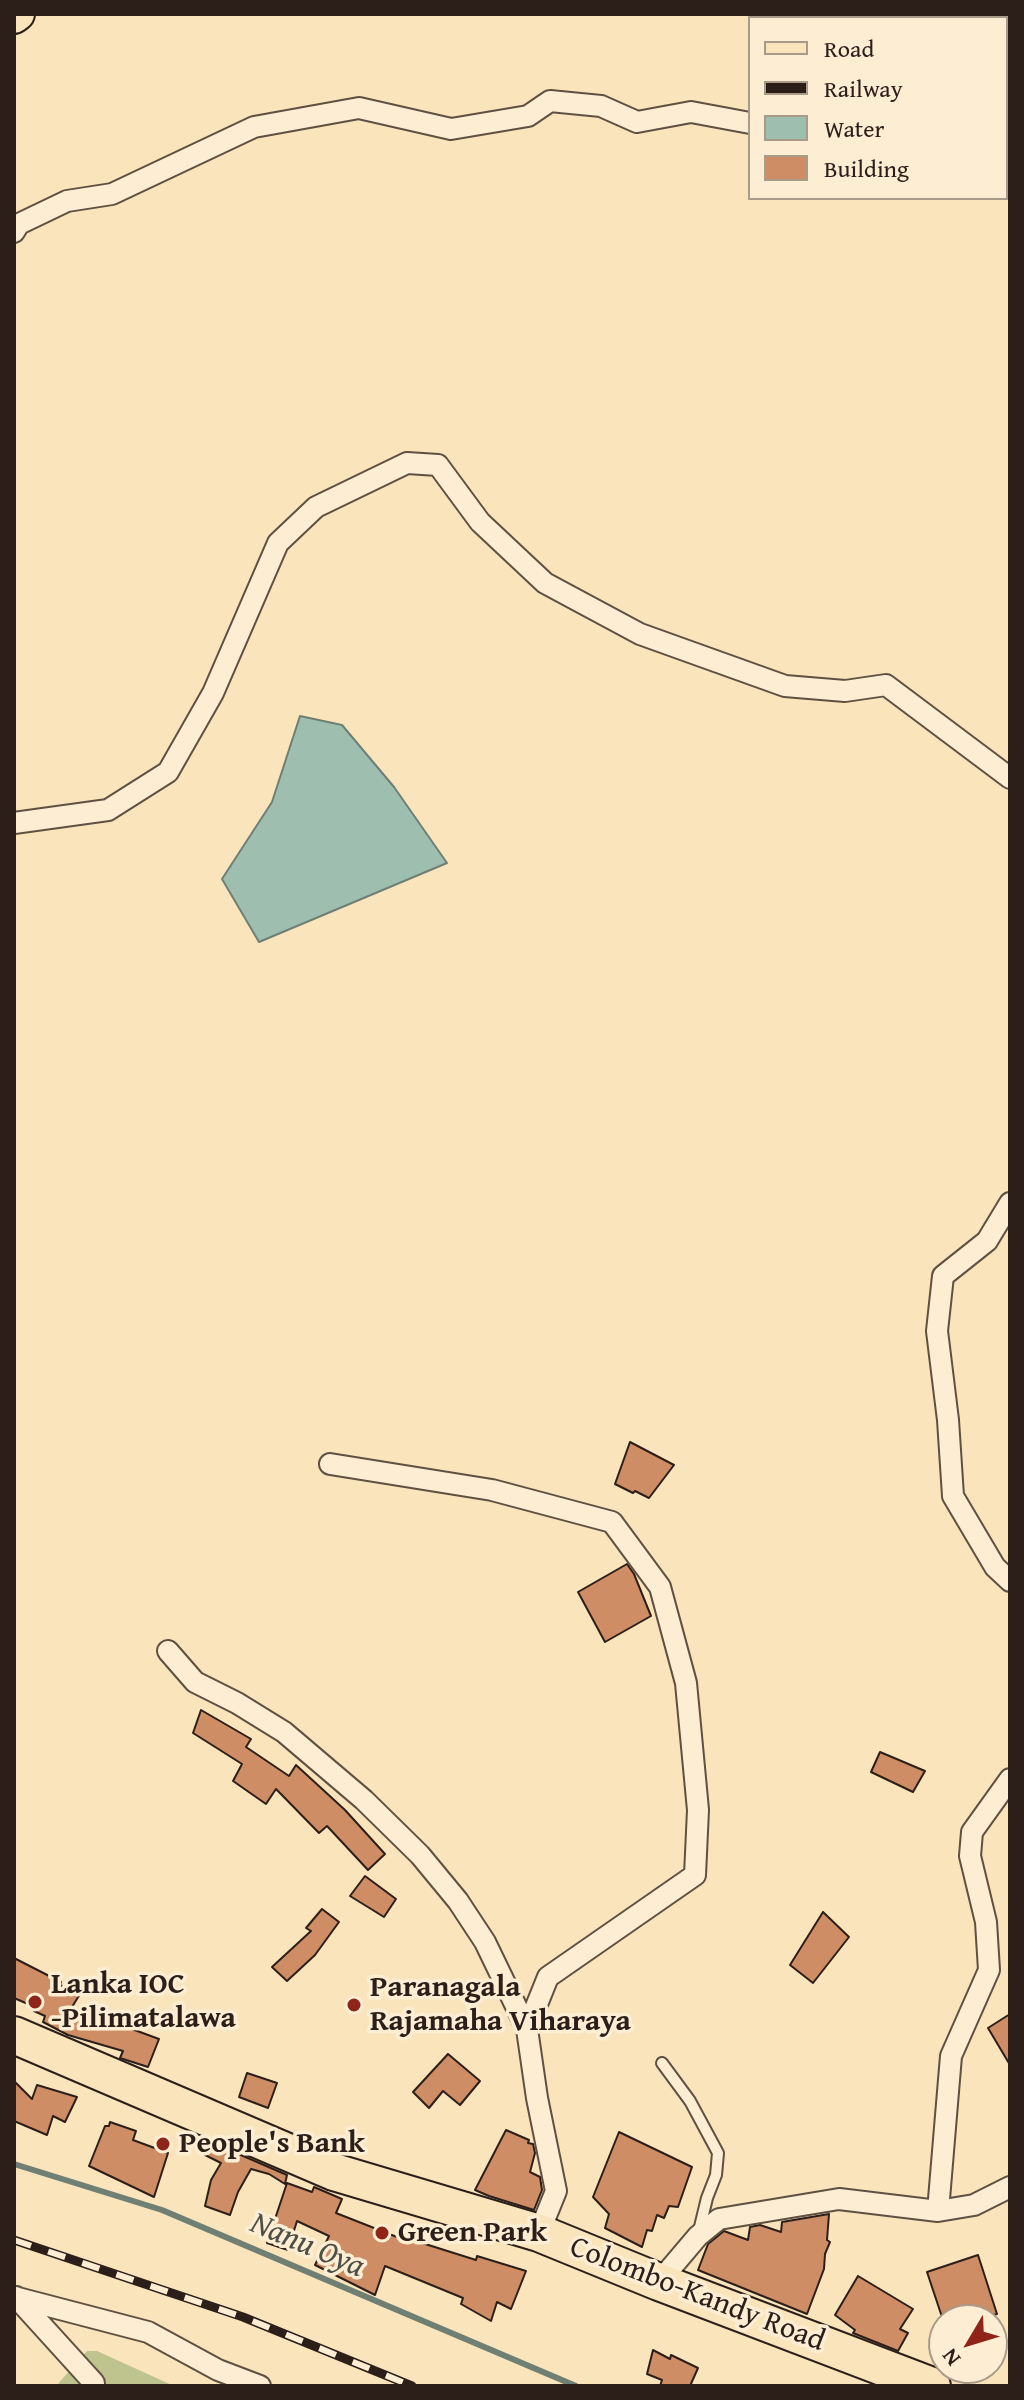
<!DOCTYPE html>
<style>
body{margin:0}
#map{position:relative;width:1024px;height:2400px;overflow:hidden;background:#fae4bc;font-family:"Gentium Book Plus",serif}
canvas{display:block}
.frame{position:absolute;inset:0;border:16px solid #2c1f1a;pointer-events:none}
.legend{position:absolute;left:748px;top:16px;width:260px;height:184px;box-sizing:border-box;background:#fcedd3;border:2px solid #a99b89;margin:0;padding:10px 14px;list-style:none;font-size:24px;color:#2c1f1a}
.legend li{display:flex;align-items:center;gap:16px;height:40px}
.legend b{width:40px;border:2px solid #a99b89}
.north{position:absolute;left:928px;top:2304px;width:80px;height:80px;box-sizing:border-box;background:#fcedd3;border:2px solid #a99b89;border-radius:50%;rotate:232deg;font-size:22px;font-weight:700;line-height:32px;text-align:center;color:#2c1f1a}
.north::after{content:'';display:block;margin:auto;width:28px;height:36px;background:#8f2418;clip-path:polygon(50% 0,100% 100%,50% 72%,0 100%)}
</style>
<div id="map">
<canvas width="1024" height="2400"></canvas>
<div class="frame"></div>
<ul class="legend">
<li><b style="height:10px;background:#fae4bc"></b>Road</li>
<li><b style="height:10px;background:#2c1f1a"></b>Railway</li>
<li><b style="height:22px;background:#9ebfb0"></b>Water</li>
<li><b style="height:22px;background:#ce8d64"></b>Building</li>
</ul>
<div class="north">N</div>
</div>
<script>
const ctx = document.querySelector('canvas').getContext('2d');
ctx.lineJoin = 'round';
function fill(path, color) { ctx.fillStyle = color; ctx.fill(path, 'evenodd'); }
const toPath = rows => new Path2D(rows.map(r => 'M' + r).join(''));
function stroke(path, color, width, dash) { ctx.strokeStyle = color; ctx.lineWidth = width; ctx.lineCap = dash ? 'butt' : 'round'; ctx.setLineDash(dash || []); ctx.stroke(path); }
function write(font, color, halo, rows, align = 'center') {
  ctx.font = font + ' "Gentium Book Plus",serif'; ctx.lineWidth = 7; ctx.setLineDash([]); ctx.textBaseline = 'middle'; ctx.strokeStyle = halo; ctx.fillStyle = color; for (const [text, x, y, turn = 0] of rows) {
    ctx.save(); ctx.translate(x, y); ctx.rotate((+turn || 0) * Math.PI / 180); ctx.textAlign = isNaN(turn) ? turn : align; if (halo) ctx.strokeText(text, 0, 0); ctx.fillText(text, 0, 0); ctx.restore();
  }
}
fill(toPath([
 [87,2351,97,2351,174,2386,56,2386]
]), '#bfc48f');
const water = toPath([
 [300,716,342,725,394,787,447,863,259,942,222,879,272,802,300,716]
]);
fill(water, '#9ebfb0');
stroke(water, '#707f74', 2);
stroke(toPath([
 [14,2164,162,2210,576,2386]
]), '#707f74', 6);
const building = toPath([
 [630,1442,674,1465,649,1498,635,1491,633,1493,615,1484,630,1442],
 [627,1564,634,1574,651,1616,605,1642,578,1592,627,1564],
 [201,1710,251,1739,246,1747,289,1776,296,1765,345,1810,385,1854,368,1870,327,1826,319,1833,276,1789,266,1804,233,1781,242,1764,193,1733,201,1710],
 [880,1752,925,1771,913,1792,871,1772,880,1752],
 [365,1876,396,1899,384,1917,350,1896,365,1876],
 [322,1909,339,1922,315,1955,287,1981,272,1967,311,1931,306,1928,322,1909],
 [823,1912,849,1937,813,1983,790,1965,823,1912],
 [14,1958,61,1982,60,1985,80,1994,72,2007,159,2039,148,2067,120,2058,123,2051,68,2035,43,2022,45,2016,34,2011,35,2007,14,1998,14,1958],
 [1010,2014,1010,2065,988,2028,1010,2014],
 [448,2054,480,2081,460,2105,443,2091,429,2108,413,2092,448,2054],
 [247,2073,277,2083,268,2108,239,2097,247,2073],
 [14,2081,32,2099,37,2085,77,2097,65,2122,53,2116,47,2135,14,2121,14,2081],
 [110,2122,136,2131,133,2140,168,2153,154,2197,89,2166,105,2126,109,2126,110,2122],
 [506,2130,529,2140,528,2143,533,2144,535,2153,530,2172,540,2177,542,2190,534,2210,489,2196,475,2190,506,2130],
 [619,2132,692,2167,678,2207,669,2206,664,2218,657,2215,652,2231,647,2230,642,2247,605,2228,609,2214,593,2197,619,2132],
 [211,2142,287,2175,285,2184,269,2174,251,2169,238,2192,230,2215,205,2206,211,2180,221,2163,205,2155,211,2142],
 [287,2183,312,2192,314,2187,342,2199,336,2213,402,2239,403,2237,476,2260,477,2256,526,2271,511,2309,497,2302,491,2321,461,2304,463,2298,385,2266,375,2295,315,2265,329,2236,297,2221,288,2250,267,2243,287,2183],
 [829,2214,827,2240,830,2242,825,2254,824,2269,807,2314,698,2270,708,2244,724,2231,748,2240,750,2227,760,2225,781,2232,782,2222,829,2214],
 [978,2255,997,2314,976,2320,943,2320,927,2272,978,2255],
 [858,2276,913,2309,900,2329,908,2333,898,2351,853,2333,855,2330,835,2315,858,2276],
 [653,2350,670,2359,671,2355,698,2368,690,2386,660,2386,662,2380,647,2374,653,2350]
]);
fill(building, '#ce8d64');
stroke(building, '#2c1f1a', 2);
const lane = toPath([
 [662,2063,690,2101,718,2153,716,2175,707,2198,699,2231]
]);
const street = toPath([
 [1006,78,1010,79],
 [14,232,19,224,67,201,112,194,254,127,359,108,451,129,528,116,550,101,601,106,637,122,691,112,750,123],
 [14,823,108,810,168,772,213,693,278,543,316,507,407,463,438,465,480,522,545,583,640,634,785,686,845,691,886,685,1010,778],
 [1010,1203,987,1241,943,1276,937,1331,948,1420,953,1496,995,1567,1010,1581],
 [330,1464,492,1490,612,1522,660,1587,686,1683,698,1810,695,1875,548,1977,527,2029,537,2098,556,2191,539,2233],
 [168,1651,195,1682,237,1703,284,1732,364,1800,420,1855,458,1901,485,1942,527,2029],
 [938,2211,951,2056,989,1970,986,1922,970,1856,972,1832,1010,1779],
 [659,2282,698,2236,719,2219,839,2199,938,2211,974,2205,1010,2187],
 [14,2297,148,2332,218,2370,260,2386],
 [16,2297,94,2383]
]);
const primary = toPath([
 [14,17,18,14]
]);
const highway = toPath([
 [14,2035,334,2172,539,2233,659,2282,932,2386]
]);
stroke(lane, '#605042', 14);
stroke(street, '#605042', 24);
stroke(primary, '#2c1f1a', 36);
stroke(highway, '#2c1f1a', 40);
stroke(lane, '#fcedd3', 10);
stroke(street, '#fcedd3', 20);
stroke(primary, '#fae4bc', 32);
stroke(highway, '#fae4bc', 36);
const rail = toPath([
 [14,2240,243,2317,412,2386]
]);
stroke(rail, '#2c1f1a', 9);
stroke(rail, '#fcedd3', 6, [18]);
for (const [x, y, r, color] of [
 [35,2002,8,"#8f2418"],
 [354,2005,8,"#8f2418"],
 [163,2144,8,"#8f2418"],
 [382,2233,8,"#8f2418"]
]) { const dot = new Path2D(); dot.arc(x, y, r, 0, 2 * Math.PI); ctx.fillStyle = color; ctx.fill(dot); stroke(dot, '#fcedd3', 3); }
write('bold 30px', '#2c1f1a', '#fcedd3', [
 ["Lanka IOC",51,1985],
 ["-Pilimatalawa",51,2019],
 ["Paranagala",370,1988],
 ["Rajamaha Viharaya",370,2022],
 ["People's Bank",179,2144],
 ["Green Park",398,2233]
], 'left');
write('30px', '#2c1f1a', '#fcedd3', [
 ["Colombo-Kandy Road",697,2295,21]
]);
write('italic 32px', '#4e4f47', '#fcedd3', [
 ["Nanu Oya",307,2246,23]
]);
</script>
